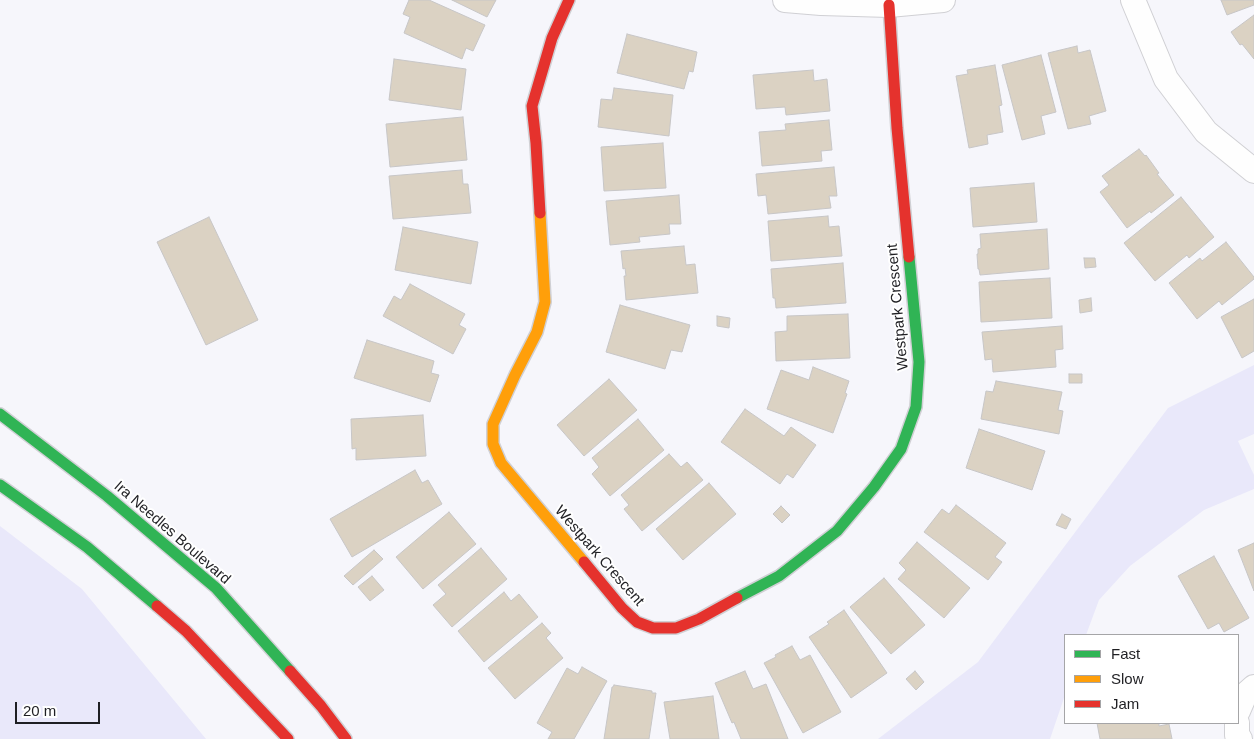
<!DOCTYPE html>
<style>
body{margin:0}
#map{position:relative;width:1254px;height:739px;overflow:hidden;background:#f6f6fb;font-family:Helvetica,sans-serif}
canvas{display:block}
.legend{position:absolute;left:1064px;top:634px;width:175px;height:90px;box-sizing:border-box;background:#fff;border:1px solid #a5a5a7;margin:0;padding:6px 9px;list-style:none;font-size:15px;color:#1f1f23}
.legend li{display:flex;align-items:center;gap:10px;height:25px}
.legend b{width:25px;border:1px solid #a5a5a7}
.scale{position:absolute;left:15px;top:702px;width:85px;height:22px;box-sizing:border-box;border:2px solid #1f1f23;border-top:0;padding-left:6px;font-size:15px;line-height:18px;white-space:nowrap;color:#1f1f23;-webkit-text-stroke:4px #fff;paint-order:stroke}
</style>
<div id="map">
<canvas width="1254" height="739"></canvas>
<ul class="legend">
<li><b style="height:6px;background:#30b455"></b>Fast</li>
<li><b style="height:6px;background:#ff9f0a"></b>Slow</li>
<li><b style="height:6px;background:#e5322d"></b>Jam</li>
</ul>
<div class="scale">20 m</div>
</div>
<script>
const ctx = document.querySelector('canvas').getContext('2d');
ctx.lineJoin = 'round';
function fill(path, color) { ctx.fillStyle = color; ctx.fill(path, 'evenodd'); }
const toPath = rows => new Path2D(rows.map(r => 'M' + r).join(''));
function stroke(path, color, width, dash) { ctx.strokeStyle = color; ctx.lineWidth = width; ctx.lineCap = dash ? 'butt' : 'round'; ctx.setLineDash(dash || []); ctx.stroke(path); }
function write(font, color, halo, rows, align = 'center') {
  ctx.font = font + ' Helvetica,sans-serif'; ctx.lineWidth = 4; ctx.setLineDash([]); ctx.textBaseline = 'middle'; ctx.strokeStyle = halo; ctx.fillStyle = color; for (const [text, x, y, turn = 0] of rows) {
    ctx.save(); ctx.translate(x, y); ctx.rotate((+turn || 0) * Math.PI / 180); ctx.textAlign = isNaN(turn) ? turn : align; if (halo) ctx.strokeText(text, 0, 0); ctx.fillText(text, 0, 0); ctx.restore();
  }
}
fill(toPath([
 [1254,365,1254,434,1238,441,1254,475,1254,489,1204,510,1130,566,1099,600,1086,635,1065,635,1065,695,1050,739,878,739,978,662,1168,408],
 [0,526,82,589,206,739,0,739]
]), '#e9e8fa');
const building = toPath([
 [409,0,429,0,485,25,473,51,466,48,462,59,404,33,410,17,403,14,409,0],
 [452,0,496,0,487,17,452,0],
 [1221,0,1254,0,1254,5,1227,15,1221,0],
 [1254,15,1254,59,1242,44,1240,45,1231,32,1254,15],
 [627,34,697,52,693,72,689,71,684,89,617,73,627,34],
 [1077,46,1078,53,1090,50,1106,111,1089,116,1091,124,1068,129,1048,53,1077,46],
 [1041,55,1056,112,1041,116,1045,134,1022,140,1002,65,1041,55],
 [394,59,466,69,461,110,389,100,394,59],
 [995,65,1002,105,999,106,1003,132,987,135,988,144,969,148,956,76,968,74,967,70,995,65],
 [813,70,814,81,827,79,830,111,786,115,785,107,756,109,753,75,813,70],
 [614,88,673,95,669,136,598,127,601,99,612,100,614,88],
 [463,117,467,160,390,167,386,124,463,117],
 [829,120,832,150,821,151,822,161,762,166,759,132,786,130,785,124,829,120],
 [663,143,666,188,604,191,601,147,663,143],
 [1139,149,1145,156,1146,155,1159,173,1157,174,1174,195,1151,213,1150,211,1127,228,1100,192,1109,185,1102,176,1139,149],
 [834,167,837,196,829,196,831,208,768,214,766,195,758,196,756,174,834,167],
 [462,170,463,184,468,184,471,213,393,219,389,176,462,170],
 [1034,183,1037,222,973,227,970,188,1034,183],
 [679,195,681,224,669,224,670,234,639,237,640,242,610,245,606,201,679,195],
 [1181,197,1214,237,1189,258,1187,255,1155,281,1124,243,1181,197],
 [828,216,829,227,839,226,842,256,771,261,768,221,828,216],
 [209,217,258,320,206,345,157,242,209,217],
 [403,227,478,242,471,284,395,270,403,227],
 [1047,229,1049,269,980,275,979,269,978,269,977,254,978,254,978,249,981,248,980,234,1047,229],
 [1226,242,1254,277,1254,279,1222,305,1219,301,1197,319,1169,283,1200,258,1202,261,1226,242],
 [684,246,686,265,695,264,698,293,626,300,624,276,626,276,625,268,623,269,621,251,684,246],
 [1084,258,1095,258,1096,267,1085,268,1084,258],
 [843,263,846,303,776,308,775,298,773,298,771,269,843,263],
 [1050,278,1052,318,981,322,979,282,1050,278],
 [410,284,465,314,459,325,466,329,453,354,383,316,394,296,401,300,410,284],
 [1091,298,1092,311,1080,313,1079,300,1091,298],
 [1254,299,1254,351,1242,358,1221,317,1254,299],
 [620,305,690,325,682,352,671,350,665,369,606,352,620,305],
 [848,314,850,358,776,361,775,332,787,331,787,316,848,314],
 [717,316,730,318,729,328,717,326,717,316],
 [1062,326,1063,349,1055,350,1056,367,993,372,992,359,985,360,982,332,1062,326],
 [367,340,434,361,431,373,439,375,430,402,354,378,367,340],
 [813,367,849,381,845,393,847,394,833,433,767,409,781,370,809,380,813,367],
 [1069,374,1082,374,1082,383,1069,383,1069,374],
 [609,379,637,410,584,456,557,425,609,379],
 [996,381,1062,392,1058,410,1063,411,1059,434,981,419,986,391,993,392,996,381],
 [745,409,784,436,791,427,816,445,793,478,787,474,780,484,721,442,745,409],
 [423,415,426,456,356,460,356,448,352,449,351,419,423,415],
 [638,419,664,450,610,496,592,474,599,467,592,458,638,419],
 [979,429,1045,451,1032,490,966,468,979,429],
 [669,454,681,467,687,462,703,480,642,531,624,509,629,505,621,495,669,454],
 [415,470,422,483,428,480,442,504,352,557,330,519,415,470],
 [709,483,736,514,683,560,656,529,709,483],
 [956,505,1006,543,995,557,1002,562,988,580,924,532,942,509,949,514,956,505],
 [781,506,790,515,782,523,773,514,781,506],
 [449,512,476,544,423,589,396,557,449,512],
 [1062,514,1071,519,1066,529,1056,525,1062,514],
 [917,542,970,588,944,618,898,579,906,570,899,563,917,542],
 [1254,543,1254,591,1238,550,1254,543],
 [481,548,507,579,452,627,433,605,446,594,438,585,481,548],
 [374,550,383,559,353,585,344,576,374,550],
 [1214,556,1249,618,1224,632,1219,623,1208,629,1178,576,1214,556],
 [372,576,384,590,370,601,358,587,372,576],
 [884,578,925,625,891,654,850,607,884,578],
 [504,592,511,601,519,594,538,617,484,662,458,631,504,592],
 [844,610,887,673,851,698,809,637,829,624,827,622,844,610],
 [542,623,551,633,546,638,563,658,515,699,488,668,542,623],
 [792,646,800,660,810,655,841,712,803,733,764,663,776,657,775,655,792,646],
 [582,667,607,681,574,739,548,739,552,732,537,723,567,668,578,674,582,667],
 [745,671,753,689,766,684,788,739,741,739,734,722,732,723,715,683,745,671],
 [915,671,924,682,916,690,906,679,915,671],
 [614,685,652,691,652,693,656,693,649,739,604,739,612,687,613,687,614,685],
 [713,696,719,739,670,739,664,702,713,696],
 [1097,723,1159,723,1159,726,1169,724,1172,739,1100,739,1097,723]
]);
fill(building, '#dbd2c3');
stroke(building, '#c7c6c7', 1);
const street = toPath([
 [785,0,821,3,889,5,943,0],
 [1133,0,1166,79,1206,132,1254,171],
 [1238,711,1245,695,1254,687],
 [1237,723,1237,735,1240,739]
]);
const fast = toPath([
 [0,414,107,496,216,588,290,671],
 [0,485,87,547,157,606],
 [737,598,779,576,837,531,874,487,901,449,916,407,919,362,909,257]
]);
const slow = toPath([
 [540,213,545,302,537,332,515,375,493,424,493,444,501,463,584,562]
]);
const jam = toPath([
 [889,5,897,128,909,257],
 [540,213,536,143,532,106,552,38,569,0],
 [584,562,622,608,637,622,653,628,676,628,699,619,737,598],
 [157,606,186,631,288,739],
 [290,671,321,706,346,739]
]);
stroke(street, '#d0d0d4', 26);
stroke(fast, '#d0d0d4', 14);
stroke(slow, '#d0d0d4', 14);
stroke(jam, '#d0d0d4', 14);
stroke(street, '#fefefe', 24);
stroke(fast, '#30b455', 11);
stroke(slow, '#ff9f0a', 11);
stroke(jam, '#e5322d', 11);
write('15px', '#1f1f23', '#fff', [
 ["Westpark Crescent",898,307,-95],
 ["Ira Needles Boulevard",172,533,41],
 ["Westpark Crescent",599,556,49]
]);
</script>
